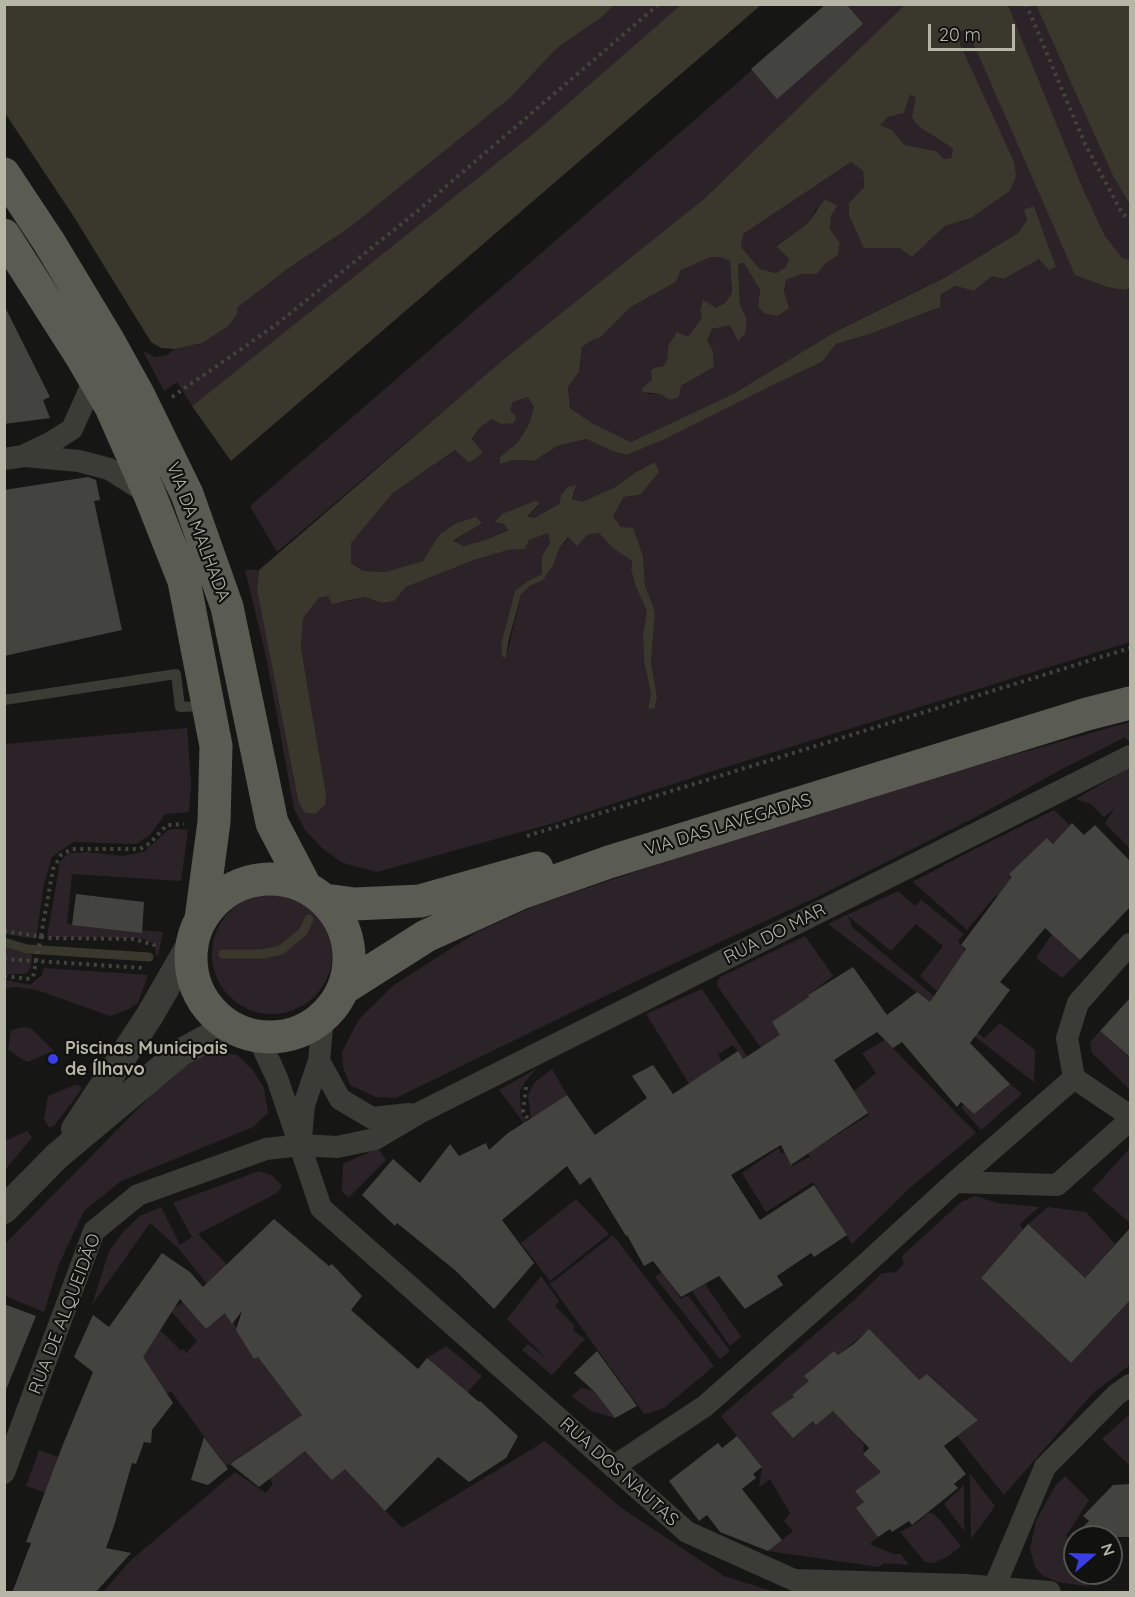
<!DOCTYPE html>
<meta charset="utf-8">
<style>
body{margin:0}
#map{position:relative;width:1135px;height:1597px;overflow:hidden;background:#161715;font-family:Quicksand,sans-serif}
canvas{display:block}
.frame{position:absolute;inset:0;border:6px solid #b6b6a7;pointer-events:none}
.north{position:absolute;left:1063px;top:1525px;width:60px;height:60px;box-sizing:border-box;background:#111210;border:2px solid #53544c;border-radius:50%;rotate:70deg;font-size:16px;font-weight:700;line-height:24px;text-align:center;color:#b6b6a7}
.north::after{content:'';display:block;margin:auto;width:21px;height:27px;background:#3a3dea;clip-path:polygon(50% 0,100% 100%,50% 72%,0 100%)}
.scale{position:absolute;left:928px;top:24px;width:87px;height:27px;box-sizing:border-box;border:3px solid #b6b6a7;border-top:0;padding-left:8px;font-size:18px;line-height:21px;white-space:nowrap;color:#b6b6a7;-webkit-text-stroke:4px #111210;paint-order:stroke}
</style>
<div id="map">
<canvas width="1135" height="1597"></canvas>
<div class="frame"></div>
<div class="north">N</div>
<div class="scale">20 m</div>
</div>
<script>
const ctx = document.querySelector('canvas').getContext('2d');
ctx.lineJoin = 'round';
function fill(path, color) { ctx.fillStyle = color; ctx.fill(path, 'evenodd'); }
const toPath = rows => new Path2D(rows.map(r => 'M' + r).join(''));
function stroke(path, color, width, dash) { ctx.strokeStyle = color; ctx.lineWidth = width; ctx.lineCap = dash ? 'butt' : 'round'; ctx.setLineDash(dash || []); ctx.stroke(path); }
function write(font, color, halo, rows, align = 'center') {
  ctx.font = font + ' Quicksand,sans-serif'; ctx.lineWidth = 4.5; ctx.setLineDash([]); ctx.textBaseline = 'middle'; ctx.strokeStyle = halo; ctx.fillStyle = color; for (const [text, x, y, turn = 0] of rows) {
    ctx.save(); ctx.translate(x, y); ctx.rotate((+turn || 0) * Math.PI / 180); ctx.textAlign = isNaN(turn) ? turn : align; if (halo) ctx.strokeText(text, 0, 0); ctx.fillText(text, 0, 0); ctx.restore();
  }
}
fill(toPath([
 [614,5,682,5,534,133,192,406,177,382,164,391,143,351,155,357,167,355,175,349,202,343,237,314,238,307,511,97,557,48,602,17],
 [827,5,906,5,705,198,504,360,277,552,250,506],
 [1008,5,1036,5,1113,176,1130,205,1130,260,1122,259,1105,236,1083,189],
 [961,31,968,31,1124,290,1130,288,1130,642,716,770,557,822,377,872,343,863,322,848,305,830,294,809,266,656,245,570,259,570,257,590,298,800,326,794,301,648,303,618,319,598,328,596,343,602,364,597,382,603,393,601,406,587,474,560,508,550,525,549,529,540,548,533,550,543,542,556,542,574,528,581,515,591,501,644,506,658,521,594,530,586,543,580,553,566,559,549,569,537,600,533,614,549,632,561,631,570,636,587,648,611,643,635,644,661,651,694,648,708,657,697,651,663,655,611,645,585,643,556,613,516,624,497,640,495,658,472,655,462,636,472,615,487,582,502,572,499,575,491,561,495,559,504,534,518,527,518,540,504,504,524,508,529,488,539,464,546,453,542,481,523,432,549,423,561,385,572,363,571,351,563,350,543,393,493,455,450,469,463,483,453,472,440,479,428,492,418,510,410,513,402,528,397,534,407,529,424,518,442,500,457,500,464,514,460,534,461,557,446,588,439,612,451,627,455,663,440,775,384,822,362,836,344,870,334,940,307,941,294,957,286,974,291,992,276,1004,279,1039,259,1056,267,1034,206,1027,220,1018,233,946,277,833,333,735,393,631,442,592,423,570,408,568,387,579,372,582,347,594,339,600,338,631,307,676,282,681,270,711,257,720,257,730,261,732,293,725,303,716,309,703,301,700,311,702,318,694,330,688,337,668,346,667,360,663,368,652,380,643,387,649,394,660,394,670,400,681,386,714,367,713,351,706,340,712,329,747,319,740,305,738,264,744,263,760,290,758,305,784,292,786,280,801,274,817,274,826,263,838,255,840,243,830,229,831,215,816,209,808,223,791,236,776,245,789,259,786,267,775,273,760,269,741,247,742,234,851,162,863,171,864,187,849,203,899,248,912,257,945,226,971,218,1010,191,960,44],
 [910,95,916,96,918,126,951,146,953,150,951,158,944,159,936,151,905,145,892,130,879,125,888,117,904,113],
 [1130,722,1130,743,1125,737,1062,769,972,819,817,897,632,983,396,1098,376,1097,350,1085,343,1067,342,1052,359,1019,394,985,477,932,537,905,733,839,942,775],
 [187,728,191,784,189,812,165,814,150,835,136,844,73,842,52,857,44,884,36,939,5,934,5,744],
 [1130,763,1130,849,1105,823,1115,808,1104,817,1091,804,1076,799,1122,772],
 [1054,810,1070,825,1053,844,1047,838,1071,952,1080,960,1062,978,1036,958,1052,934,1010,896,1004,902,996,895,967,930,913,882,965,854],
 [177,829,188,830,181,881,72,874,67,924,163,932,158,956,156,956,155,944,141,938,47,937,60,862,65,856,71,853,87,852,122,856,144,852,168,830],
 [898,891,915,906,921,900,964,934,958,941,967,953,937,991,920,976,943,946,916,924,891,951,848,916,853,928,984,1038,1000,1023,1035,1050,1034,1082,828,924],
 '212 954a60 60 0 1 1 120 0a60 60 0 1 1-120 0Z',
 [805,936,833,976,808,995,811,1000,772,1022,785,1042,766,1055,716,984,720,977],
 [5,947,32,955,31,967,26,974,5,974],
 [44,968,148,975,138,1003,127,1010,110,1016,37,990,17,987,5,988,5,980,30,985,42,975],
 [702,989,747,1056,743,1059,733,1045,718,1054,722,1062,695,1093,646,1014],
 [26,1027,32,1029,54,1051,27,1062,8,1050,11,1030],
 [1100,1031,1130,1058,1130,1090,1092,1053,1090,1042],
 [885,1040,976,1133,912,1186,852,1244,813,1182,766,1212,742,1173,779,1148,781,1154,784,1152,792,1166,809,1157,812,1161,808,1153,869,1115,854,1091,876,1073,862,1053],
 [212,1050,237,1055,252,1069,264,1088,268,1113,253,1127,121,1181,84,1211,59,1264,44,1312,5,1296,4,1245,169,1077],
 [536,1069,525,1082,520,1091,521,1114,526,1121,524,1123,499,1090],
 [552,1069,567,1095,531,1118,528,1096,534,1083],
 [1010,1084,1022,1094,981,1130,961,1107,964,1105,974,1114],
 [75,1085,81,1086,81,1090,54,1126,49,1127,44,1120,48,1096],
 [27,1131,32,1137,30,1140,5,1170,5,1141],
 [378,1148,386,1160,349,1197,342,1192,343,1164],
 [1130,1148,1130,1223,1092,1190],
 [259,1171,272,1175,282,1186,277,1193,198,1234,228,1266,212,1290,177,1247,150,1223,92,1305,109,1251,124,1231,140,1216,161,1207,180,1245,192,1237,173,1203],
 [975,1196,998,1203,1039,1207,1020,1224,1023,1230,981,1278,1071,1363,1130,1288,1130,1365,1093,1393,1004,1495,957,1436,978,1420,928,1374,904,1392,869,1330,838,1355,834,1351,804,1376,809,1381,792,1395,794,1397,793,1438,813,1421,816,1424,837,1408,867,1431,858,1438,864,1444,863,1454,881,1472,856,1491,864,1502,857,1508,878,1537,870,1544,893,1554,901,1554,909,1565,884,1563,879,1567,768,1551,793,1531,784,1521,790,1513,770,1479,759,1487,762,1467,721,1416,852,1302,882,1273,896,1272,904,1264,902,1256,961,1202],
 [576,1199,609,1234,550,1281,521,1243],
 [1048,1207,1086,1212,1115,1244,1085,1278,1028,1224],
 [613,1235,714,1366,664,1408,650,1413,644,1414,550,1284],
 [662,1272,681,1299,686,1296,689,1297,730,1351,720,1359,655,1277],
 [541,1276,559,1301,555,1306,575,1326,573,1330,585,1339,552,1375,522,1350,528,1344,548,1360,507,1319],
 [705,1284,741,1337,730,1346,692,1291],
 [183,1302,206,1329,225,1313,246,1339,254,1359,258,1357,303,1414,226,1466,171,1391,167,1394,123,1337,160,1330,181,1351,184,1349,186,1353,197,1341,171,1311],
 [446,1346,482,1376,465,1395,427,1358],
 [581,1388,599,1392,615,1418,591,1411,572,1396],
 [1130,1414,1130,1466,1102,1439],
 [545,1441,620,1507,724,1576,775,1592,103,1592,130,1561,235,1472,266,1493,273,1484,265,1471,284,1457,290,1463,305,1451,367,1445,364,1488,402,1528],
 [39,1450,61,1458,46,1493,26,1486],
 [970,1474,995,1506,971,1539],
 [1065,1476,1089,1500,1066,1536,1075,1544,1075,1573,1106,1573,1113,1580,1086,1586,1057,1582,1042,1575,1035,1567,1030,1549,1036,1521,1055,1486],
 [964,1485,964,1531,944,1504],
 [928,1513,932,1513,940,1520,961,1546,949,1556,933,1563,925,1562,900,1532,917,1523]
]), '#2c2328');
fill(toPath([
 [682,4,761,5,231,461,192,406,534,133],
 [906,4,1008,5,1083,189,1105,236,1122,258,1130,260,1130,288,1124,290,1108,287,1075,275,968,31,961,31,960,44,1014,162,1016,176,1010,191,971,218,945,226,912,257,899,248,864,248,849,215,849,203,864,187,863,171,851,162,743,234,741,247,760,269,776,273,786,267,789,259,776,246,791,236,808,223,825,199,837,206,831,216,830,229,840,243,838,255,826,263,817,274,801,274,786,280,784,292,789,308,778,316,763,313,758,305,760,290,744,263,738,264,740,305,747,319,745,334,738,341,730,325,712,329,707,340,713,351,714,367,681,386,679,397,670,400,660,394,642,392,643,387,652,380,651,370,658,367,663,367,667,360,668,346,677,332,688,337,702,318,700,311,703,300,716,308,725,303,732,293,730,261,720,257,711,257,681,270,676,282,631,307,600,338,594,339,582,347,579,372,568,387,570,408,592,423,631,442,735,393,833,333,946,277,1018,233,1027,220,1024,210,1034,206,1056,267,1049,270,1039,259,1004,279,992,276,974,291,956,286,941,294,940,307,870,334,836,344,822,362,775,384,663,440,627,455,612,451,587,439,557,446,534,461,514,460,500,464,500,457,518,442,529,424,534,407,528,397,513,402,510,410,516,417,514,423,501,424,492,419,479,428,472,439,483,453,469,463,455,450,393,493,351,543,351,563,363,571,385,572,423,561,440,534,457,523,476,517,482,523,453,541,464,546,488,539,508,530,504,524,495,522,502,514,535,501,540,503,527,517,534,518,559,504,561,495,568,487,576,485,572,499,582,502,615,487,636,472,655,462,659,472,640,495,624,497,613,516,621,527,633,528,643,556,645,585,655,611,651,663,657,697,654,709,648,708,651,694,644,661,643,635,647,611,636,587,631,570,632,561,614,549,599,533,587,535,577,546,568,537,559,549,553,566,543,580,530,586,521,594,508,643,506,658,502,656,501,644,515,591,528,581,542,574,542,556,550,543,548,533,529,540,525,549,508,550,474,560,406,587,394,601,382,603,364,597,332,604,328,596,319,598,303,618,301,648,326,794,325,805,315,814,304,812,298,800,257,590,259,570,503,360,705,198],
 [910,95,916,97,912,117,918,126,951,147,953,150,951,158,944,159,936,151,905,145,892,130,880,125,888,117,904,113],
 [4,5,5,4,614,5,602,17,557,48,511,97,350,227,290,267,238,307,237,314,228,326,202,343,175,349,161,348,151,342,74,217,5,113],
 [1036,5,1130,5,1130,205,1113,176]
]), '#3a372c');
stroke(toPath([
 [4,942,27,949,149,957],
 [223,954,263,954,281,950,303,932,309,919]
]), '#3a372c', 9);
fill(toPath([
 [826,4,846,4,863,24,777,99,751,69],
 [4,305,50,397,43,400,50,418,4,424],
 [88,477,96,480,100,500,94,501,122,630,4,656,4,490],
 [1072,823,1084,835,1095,825,1131,862,1131,906,1080,960,1045,928,1000,982,1010,990,970,1043,1010,1084,974,1114,961,1102,957,1107,902,1042,893,1048,877,1032,834,1060,868,1113,791,1165,781,1145,731,1175,760,1220,814,1185,847,1235,814,1257,811,1253,777,1276,783,1285,745,1309,719,1276,681,1297,653,1261,644,1266,627,1235,626,1236,590,1177,580,1185,567,1166,502,1220,534,1263,494,1309,456,1271,397,1223,395,1226,362,1195,393,1159,420,1183,450,1144,459,1156,486,1143,489,1150,508,1133,567,1095,595,1135,647,1098,632,1076,653,1065,673,1094,738,1051,743,1059,780,1035,772,1022,809,997,808,995,853,967,887,1015,917,992,930,1002,966,949,961,945,1012,877,1009,874,1047,838,1053,844],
 [76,894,144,902,142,933,72,925],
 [1131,997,1131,1058,1100,1031],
 [274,1219,329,1266,332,1264,362,1296,351,1310,418,1369,427,1358,479,1402,480,1401,518,1436,506,1458,469,1482,438,1457,385,1511,345,1469,332,1480,305,1451,259,1487,230,1464,302,1415,258,1357,254,1359,236,1330,242,1311,232,1324,225,1313,206,1329,180,1299,143,1357,173,1403,152,1430,151,1443,144,1442,136,1464,132,1463,114,1526,106,1548,131,1553,95,1593,12,1593,31,1543,26,1542,64,1442,93,1372,74,1357,93,1315,109,1327,162,1253,190,1272,203,1287],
 [1028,1224,1085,1278,1131,1227,1131,1299,1071,1363,981,1278],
 [4,1304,36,1316,5,1392,4,1391],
 [869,1329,919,1380,927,1374,978,1420,944,1446,966,1474,954,1484,958,1488,912,1525,909,1521,892,1532,890,1529,878,1537,856,1508,864,1502,855,1491,881,1472,863,1454,869,1448,833,1411,816,1425,813,1421,793,1438,771,1413,794,1397,792,1395,809,1381,804,1376,834,1351,838,1355,855,1343],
 [597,1351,637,1406,615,1418,596,1393,574,1373],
 [737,1436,762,1467,753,1474,756,1478,742,1489,782,1540,768,1551,720,1532,707,1515,699,1521,669,1481,718,1443,722,1448],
 [204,1437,228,1469,208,1485,191,1480],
 [1131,1484,1131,1537,1073,1537,1089,1521,1083,1516,1113,1485]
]), '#43443f');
stroke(toPath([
 [1026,4,1085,144,1122,213,1130,220],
 [172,397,273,327,415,213,659,4],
 [527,836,1130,648],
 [4,931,50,938,134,939,154,945,154,950],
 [41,936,53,869,61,855,72,849,140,849,150,843,167,825,184,824],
 [4,959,144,968],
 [4,976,30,979,34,974,36,961],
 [526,1087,523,1112,529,1120]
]), '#42433c', 4, [3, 4.5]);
stroke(toPath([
 [4,700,176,674,180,707,205,706]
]), '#3b3c36', 10);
stroke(toPath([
 [25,455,50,443,72,429,95,378],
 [4,459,24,456,79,461,109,469,150,495],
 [258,1037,277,1078,321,1208,687,1532,794,1580,965,1585,1050,1592],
 [319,1061,340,1099,372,1118,409,1114],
 [1074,1078,1067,1038,1078,1003,1130,944],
 [1130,1116,1074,1078,955,1182,1057,1185,1130,1120],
 [301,1138,304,1105,319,1061,323,1017],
 [613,1467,705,1406,857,1272,955,1182],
 [4,1473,94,1231,138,1195,266,1149,301,1145,337,1147,375,1139,419,1113,1130,756],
 [994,1588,1045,1467,1116,1395,1130,1385]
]), '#3b3c36', 22);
stroke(toPath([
 [75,1129,150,1015,193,940],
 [4,1210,57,1156,180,1053,211,1036,233,1029]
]), '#3b3c36', 28);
stroke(toPath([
 [4,174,49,242,108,340,138,394,187,494,227,607,272,823,305,886],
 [4,235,81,356,111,407,150,495,184,581,216,746,214,822,201,919],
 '191 958a79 79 0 1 1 158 0a79 79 0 1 1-158 0Z',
 [325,900,355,904,420,901,537,868],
 [344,988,426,936,521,893,609,862,1087,714,1130,703]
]), '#5a5b52', 33);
stroke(toPath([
 [36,961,41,936]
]), '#42433c', 4, [3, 4.5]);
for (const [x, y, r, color] of [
 [53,1059,6,"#3a3dea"]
]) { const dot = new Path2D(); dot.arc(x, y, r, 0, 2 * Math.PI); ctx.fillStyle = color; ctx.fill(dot); stroke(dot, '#111210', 2); }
write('18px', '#b6b6a7', '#111210', [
 ["VIA DA MALHADA",198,532,69],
 ["VIA DAS LAVEGADAS",728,825,-17],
 ["RUA DO MAR",775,934,-27],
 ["RUA DE ALQUEIDÃO",65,1314,-69],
 ["RUA DOS NAUTAS",619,1472,42]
]);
write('bold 18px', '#b6b6a7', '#111210', [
 ["Piscinas Municipais",65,1049],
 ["de Ílhavo",65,1070]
], 'left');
</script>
